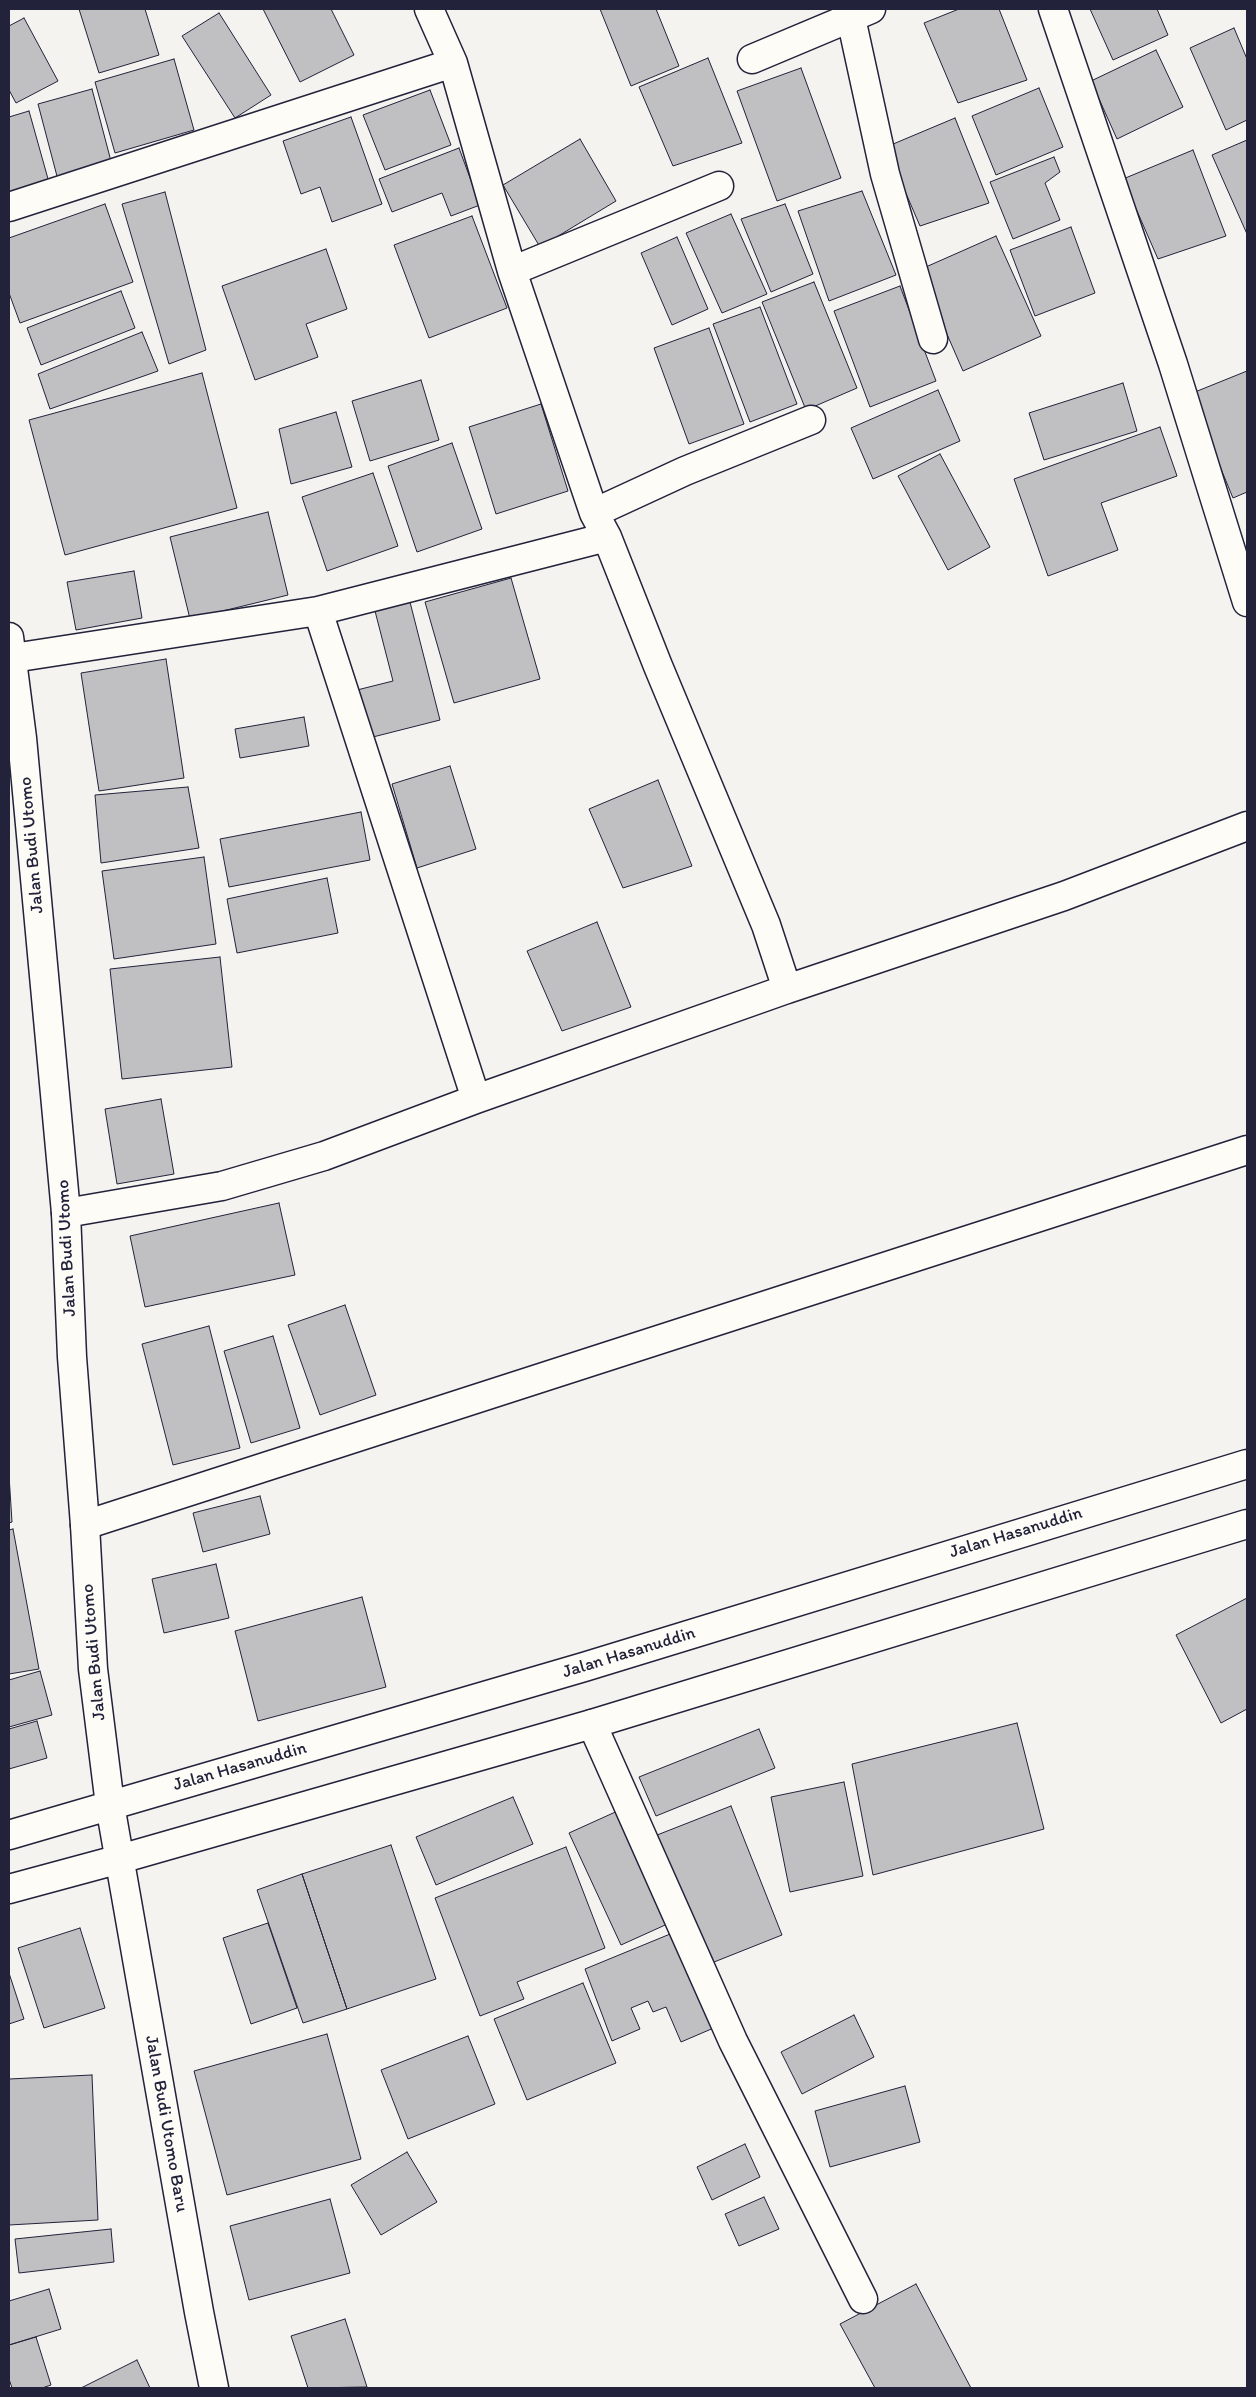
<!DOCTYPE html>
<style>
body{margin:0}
#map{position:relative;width:1256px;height:2397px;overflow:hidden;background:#f4f3ef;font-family:Itim,sans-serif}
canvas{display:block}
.frame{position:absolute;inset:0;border:10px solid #22223b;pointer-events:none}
</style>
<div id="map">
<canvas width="1256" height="2397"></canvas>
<div class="frame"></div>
</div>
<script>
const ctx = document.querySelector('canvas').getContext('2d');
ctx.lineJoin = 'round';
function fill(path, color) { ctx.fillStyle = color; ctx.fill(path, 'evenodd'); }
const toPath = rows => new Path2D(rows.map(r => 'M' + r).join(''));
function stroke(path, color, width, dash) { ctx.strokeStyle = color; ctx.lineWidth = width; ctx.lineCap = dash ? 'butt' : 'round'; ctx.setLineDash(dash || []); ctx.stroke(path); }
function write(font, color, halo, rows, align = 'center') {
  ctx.font = font + ' Itim,sans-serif'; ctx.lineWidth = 5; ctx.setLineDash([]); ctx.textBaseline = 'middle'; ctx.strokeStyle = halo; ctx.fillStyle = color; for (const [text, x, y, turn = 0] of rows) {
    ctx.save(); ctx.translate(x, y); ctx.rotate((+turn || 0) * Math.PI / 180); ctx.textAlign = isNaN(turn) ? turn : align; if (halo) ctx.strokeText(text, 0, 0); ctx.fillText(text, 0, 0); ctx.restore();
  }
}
const building = toPath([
 [79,9,145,9,159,55,99,73,79,9],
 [263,9,331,9,354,55,300,82,263,9],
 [600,9,656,9,679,66,631,86,600,9],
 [959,9,999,9,1027,80,958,103,924,23,959,9],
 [1090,9,1157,9,1168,35,1113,60,1090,9],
 [219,13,271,95,235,118,182,36,219,13],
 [24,18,58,81,16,103,9,90,9,26,24,18],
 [1234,28,1247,59,1247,120,1226,130,1190,48,1234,28],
 [1156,50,1183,107,1117,139,1091,81,1156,50],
 [708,58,742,143,673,166,639,87,708,58],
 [174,59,194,130,115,153,95,82,174,59],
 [801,68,841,178,777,201,737,91,801,68],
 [1039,88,1063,147,996,175,972,116,1039,88],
 [92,89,112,165,58,180,38,104,92,89],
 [430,90,451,145,385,170,363,115,430,90],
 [29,111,50,186,9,198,9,117,29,111],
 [351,117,382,204,332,222,320,187,301,194,283,141,351,117],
 [955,118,989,203,920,226,886,147,955,118],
 [580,139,616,201,540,247,503,185,580,139],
 [1247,140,1247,234,1212,155,1247,140],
 [459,148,480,205,451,216,442,193,392,212,379,179,459,148],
 [1193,150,1226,236,1158,259,1123,179,1193,150],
 [1054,157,1060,172,1045,183,1060,220,1013,239,990,182,1054,157],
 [862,191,896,275,829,301,798,211,862,191],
 [165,192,206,350,169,364,122,204,165,192],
 [105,204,133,282,20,323,9,293,9,238,105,204],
 [785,204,813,274,771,292,741,219,785,204],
 [731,214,767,294,722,313,686,233,731,214],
 [472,216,507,308,429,338,394,245,472,216],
 [1071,227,1095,293,1035,316,1010,250,1071,227],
 [996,236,1041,336,963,371,919,270,996,236],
 [677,237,708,309,672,325,641,253,677,237],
 [326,249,347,309,306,324,318,357,255,380,222,286,326,249],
 [814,282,857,388,806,410,762,302,814,282],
 [900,286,936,381,870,407,834,311,900,286],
 [121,291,135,328,41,365,27,328,121,291],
 [760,307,797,404,750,422,713,324,760,307],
 [709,328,744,424,689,444,654,348,709,328],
 [142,332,158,371,50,409,38,374,142,332],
 [1247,371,1247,492,1233,498,1190,394,1247,371],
 [202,373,237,508,65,555,29,420,202,373],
 [421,380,439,440,370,461,352,401,421,380],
 [1123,383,1137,431,1044,460,1029,413,1123,383],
 [938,390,960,441,873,479,851,428,938,390],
 [541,404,568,491,496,514,469,427,541,404],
 [336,412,352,467,291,484,279,429,336,412],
 [1160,427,1177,476,1101,503,1118,550,1048,576,1014,479,1160,427],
 [452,443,482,529,417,552,388,466,452,443],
 [940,454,990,547,948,570,898,476,940,454],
 [373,473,398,546,327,571,302,497,373,473],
 [268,512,288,595,190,619,170,537,268,512],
 [134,571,142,618,76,630,67,582,134,571],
 [511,578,540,679,454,703,425,602,511,578],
 [410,602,440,720,369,738,357,690,393,681,375,611,410,602],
 [166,659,184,778,99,791,81,673,166,659],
 [304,717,309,746,240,758,235,729,304,717],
 [450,766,476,849,417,868,392,784,450,766],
 [658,780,692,866,623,888,589,809,658,780],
 [188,787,199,848,101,863,95,795,188,787],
 [361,812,370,860,229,887,220,839,361,812],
 [204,857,216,944,114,959,102,871,204,857],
 [327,878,338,933,237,953,227,899,327,878],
 [597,922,631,1007,562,1031,527,951,597,922],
 [220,957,232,1067,122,1079,110,969,220,957],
 [161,1099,174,1174,117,1184,105,1109,161,1099],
 [279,1203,295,1275,145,1307,130,1236,279,1203],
 [345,1305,376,1395,320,1415,288,1325,345,1305],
 [209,1326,240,1448,173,1465,142,1344,209,1326],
 [273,1336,300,1428,251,1443,224,1351,273,1336],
 [9,1475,12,1522,9,1523,9,1475],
 [260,1496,270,1534,203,1552,193,1513,260,1496],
 [13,1529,39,1669,9,1674,9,1530,13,1529],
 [216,1564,229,1618,164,1633,152,1579,216,1564],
 [362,1597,386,1687,258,1721,235,1631,362,1597],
 [1247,1598,1247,1709,1221,1723,1176,1635,1247,1598],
 [40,1671,52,1715,9,1727,9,1680,40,1671],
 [37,1721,47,1758,9,1769,9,1729,37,1721],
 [1017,1723,1044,1829,873,1875,852,1764,1017,1723],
 [759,1729,775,1768,656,1816,639,1777,759,1729],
 [844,1782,863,1876,790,1892,771,1797,844,1782],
 [513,1797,533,1844,436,1885,416,1837,513,1797],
 [731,1806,782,1935,704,1966,652,1837,731,1806],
 [622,1809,674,1921,621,1945,569,1833,622,1809],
 [391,1845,436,1979,347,2009,302,1874,391,1845],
 [566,1847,605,1948,517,1982,524,1999,480,2016,435,1898,566,1847],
 [302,1874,347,2009,303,2023,257,1890,302,1874],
 [268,1923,297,2008,251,2024,223,1938,268,1923],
 [80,1928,105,2008,44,2028,18,1948,80,1928],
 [675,1932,716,2027,681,2042,666,2007,653,2012,648,2001,631,2008,640,2029,612,2041,585,1969,675,1932],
 [9,1973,24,2019,9,2024,9,1973],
 [583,1983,616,2063,527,2100,494,2019,583,1983],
 [854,2015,874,2057,802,2094,781,2052,854,2015],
 [327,2034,361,2159,227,2195,194,2071,327,2034],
 [468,2036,495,2104,408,2139,381,2070,468,2036],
 [92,2075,98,2220,9,2225,9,2079,92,2075],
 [905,2086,920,2142,830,2167,815,2111,905,2086],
 [745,2144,760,2177,712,2200,697,2167,745,2144],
 [407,2152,437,2202,381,2235,351,2185,407,2152],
 [764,2197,779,2229,739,2246,725,2214,764,2197],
 [330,2199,350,2273,249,2300,230,2226,330,2199],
 [111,2229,114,2262,19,2273,15,2239,111,2229],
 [916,2284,971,2388,875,2388,840,2324,916,2284],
 [49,2289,61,2329,9,2345,9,2301,49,2289],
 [345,2319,367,2387,308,2388,291,2336,345,2319],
 [36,2337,51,2385,42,2388,12,2388,9,2379,9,2345,36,2337],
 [137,2360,150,2388,81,2388,137,2360]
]);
fill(building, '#c0bfc2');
stroke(building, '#22223b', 1);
const street = toPath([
 [1053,9,1173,364,1247,602],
 [851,18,885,174,933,339],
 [752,59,871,9],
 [9,207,453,63],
 [512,271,719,186],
 [594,513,685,471,811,420],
 [318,611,476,1099],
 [13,658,318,611,607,537],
 [787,989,1064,896,1247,826],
 [66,1213,222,1186,324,1156,476,1099,787,989,766,925,658,666,607,537,594,513,512,271,453,63,429,9],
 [85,1525,1247,1150],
 [592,1724,733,2041,863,2299]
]);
const secondary = toPath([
 [9,637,22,738,66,1213,72,1357,85,1525,93,1669,110,1805,199,2312,214,2388],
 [9,1835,584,1667,1247,1464],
 [9,1889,120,1859,592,1724,1247,1524]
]);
stroke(street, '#22223b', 31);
stroke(secondary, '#22223b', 31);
stroke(street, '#fdfcf7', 28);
stroke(secondary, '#fdfcf7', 28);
write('18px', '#22223b', '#fdfcf7', [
 ["Jalan Budi Utomo",32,845,-95],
 ["Jalan Budi Utomo",67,1248,-93],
 ["Jalan Hasanuddin",1016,1533,-17],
 ["Jalan Budi Utomo",94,1652,-95],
 ["Jalan Hasanuddin",629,1653,-17],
 ["Jalan Hasanuddin",240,1767,-16],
 ["Jalan Budi Utomo Baru",166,2124,80]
]);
</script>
